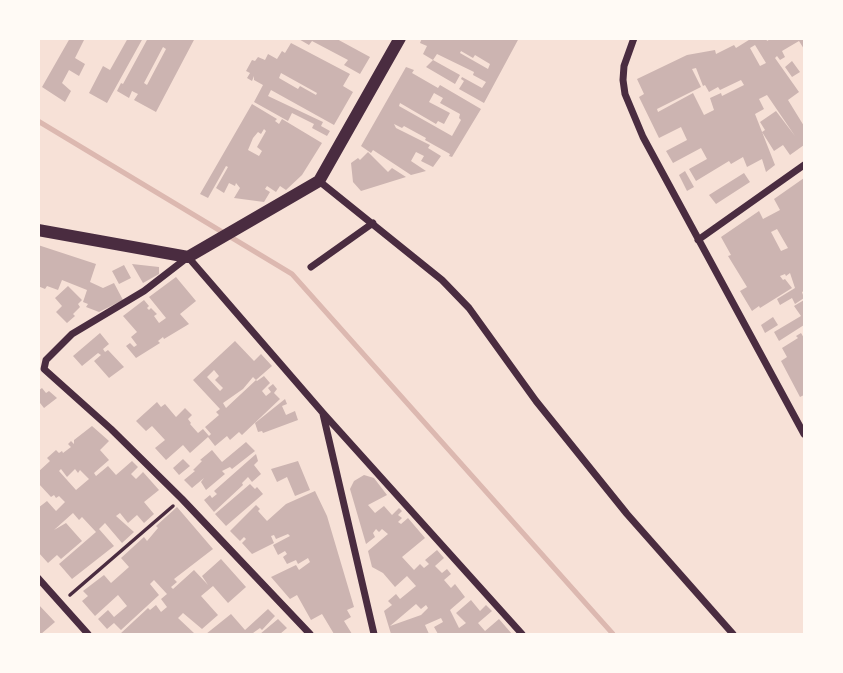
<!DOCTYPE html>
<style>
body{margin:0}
#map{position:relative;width:843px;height:673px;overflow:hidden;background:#f7e1d7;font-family:Cabin,sans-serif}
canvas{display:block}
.frame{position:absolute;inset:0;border:40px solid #fffaf5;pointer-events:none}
</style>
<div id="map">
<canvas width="843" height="673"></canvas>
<div class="frame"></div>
</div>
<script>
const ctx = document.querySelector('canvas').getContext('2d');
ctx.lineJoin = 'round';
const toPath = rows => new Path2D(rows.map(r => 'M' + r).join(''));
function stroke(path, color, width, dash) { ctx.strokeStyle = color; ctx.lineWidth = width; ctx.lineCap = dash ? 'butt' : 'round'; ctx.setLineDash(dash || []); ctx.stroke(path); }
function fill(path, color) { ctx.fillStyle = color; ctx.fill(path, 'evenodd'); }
stroke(toPath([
 [38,121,292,274,613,634]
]), '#dcb8b0', 5);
fill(toPath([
 [70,38,85,38,75,58,85,64,79,76,69,70,62,83,71,91,65,102,42,87],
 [128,38,143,38,107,103,89,93,103,66,110,70],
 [148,38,195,38,156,112,134,100,138,94,132,91,129,98,117,91,121,83,123,84],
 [163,47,166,49,147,85,144,83],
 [297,38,335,38,370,57,360,74,344,65,348,60,312,41,309,45],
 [422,38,437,40,438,38,519,38,484,103,459,89,464,81,461,79,462,77,482,88,486,82,473,75,474,72,437,54,433,60,460,75,455,84,426,67,433,60,423,54,427,46,420,43],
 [461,51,473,58,475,55,490,64,488,69,460,53],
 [752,38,766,38,767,41,772,38,804,38,804,49,799,41,782,51,785,57,780,60,777,56,775,58,799,92,788,100,804,126,804,145,790,155,783,145,774,151,762,132,765,130,760,122,776,111,795,136,767,95,759,99,764,109,755,114,775,165,766,172,762,159,747,167,743,157,731,164,729,161,696,181,689,169,707,159,701,148,673,163,666,151,687,140,681,127,659,138,639,97,644,94,637,79,687,55,715,50,716,54,734,45,736,48],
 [755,45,766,63,760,66,750,48],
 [696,68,703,86,705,85,709,92,718,87,720,90,741,80,744,85,722,96,721,93,710,98,714,110,704,115,693,93,658,112,657,109,701,87,692,69],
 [291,43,350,74,343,86,353,92,334,125,271,90,268,96,323,122,321,126,330,131,327,136,312,128,314,124,292,113,288,121,254,102,263,85,254,80,254,76,252,81,247,78,250,73,246,71,252,60,255,61,258,57,265,60,268,54,277,59,282,51,285,53],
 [281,73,317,93,316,95,300,86,298,89,279,78],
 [792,61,800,72,792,77,785,67],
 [406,67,414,70,412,73,438,88,440,85,481,109,452,157,449,156,450,154,425,140,426,138,404,126,402,128,394,124,396,128,430,145,428,148,441,156,433,167,421,161,424,156,416,152,411,161,426,171,411,175,373,150,371,153,361,146],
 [434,93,443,98,440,103,460,114,459,118,461,120,452,136,399,106,400,103,436,124,438,121,444,124,450,113,429,102],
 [252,104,277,119,275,121,279,124,282,119,322,143,302,175,286,190,280,186,276,192,267,186,265,189,270,192,264,202,234,198,240,188,236,183,235,186,229,183,224,193,216,188,228,167,226,166,208,198,200,194],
 [264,129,266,131,257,147,262,151,259,156,248,150,253,138,258,132,261,134],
 [368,152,388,172,392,168,406,177,361,191,353,182,351,163,358,158,360,160],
 [685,171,694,187,687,191,679,175],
 [744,173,750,182,716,204,709,195],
 [804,178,804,291,802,292,804,298,795,304,792,298,780,305,777,299,795,288,790,273,786,276,785,274,780,276,783,280,785,279,792,288,760,308,759,306,752,311,740,291,747,287,728,256,731,255,721,237,759,211,763,219,780,210,774,199],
 [777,229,788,248,781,251,771,232],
 [38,245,96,264,90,282,103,288,114,283,123,300,99,312,86,307,88,304,83,302,87,290,62,280,58,290,47,286,45,289,38,286],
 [132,264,159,267,159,274,143,283],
 [124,265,131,278,119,284,112,271],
 [176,277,196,301,180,314,189,324,164,339,163,337,158,341,160,343,136,358,126,346,130,343,134,347,137,345,131,337,137,332,123,316,144,300,149,306,147,308,149,310,151,308,157,314,154,316,159,323,166,318,149,297],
 [68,286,82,300,78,304,80,307,73,314,75,316,67,323,56,312,62,306,55,298],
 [804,300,804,325,779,341,774,332,801,316,794,306],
 [773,317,778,325,765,333,761,325],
 [100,333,109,344,103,349,105,352,108,350,124,367,109,378,94,361,101,355,98,353,82,366,73,356],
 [801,333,804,338,804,395,800,397,781,361,787,357,782,348,798,338,796,336],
 [235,341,254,361,261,354,272,366,256,380,257,381,264,376,270,383,262,391,266,396,271,392,268,388,273,384,277,389,274,393,280,399,242,435,239,432,230,440,227,436,215,446,208,437,190,453,183,445,166,460,155,448,165,440,152,426,146,431,136,421,157,402,161,407,165,404,176,417,185,408,192,415,188,419,191,423,190,424,198,433,203,429,209,436,211,434,205,427,219,415,216,412,220,409,193,380],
 [214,370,219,376,215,380,223,388,220,391,207,377],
 [253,377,256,380,226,408,223,403,243,389],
 [42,388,46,393,49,391,57,398,44,408,40,403,38,405,38,391],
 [285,399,287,404,282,406,286,415,295,411,298,420,263,433,262,431,258,432,255,423],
 [92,426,109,441,100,450,109,460,94,473,96,476,108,466,116,475,132,461,138,467,131,474,136,479,143,472,159,490,144,502,154,514,144,523,137,515,128,523,120,513,116,516,134,532,122,543,105,523,99,529,114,546,72,579,59,564,96,532,82,517,79,520,73,513,54,530,66,523,82,541,61,559,57,555,48,563,38,552,38,508,47,501,56,511,65,502,59,496,56,498,54,495,51,497,38,483,38,472,50,461,47,458,56,450,59,453,62,451,63,453,71,447,68,444,71,441,74,444,74,440],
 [61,469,67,477,75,469,78,473,80,470,89,479,76,490,59,471],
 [246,442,255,451,232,469,230,467,222,471,225,474,206,490,201,482,204,478,192,488,184,480,195,471,193,470,202,461,200,460,212,450,222,462],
 [256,454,258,461,254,465,261,474,252,482,248,477,242,483,243,485,214,512,204,500,210,495,212,498,217,494,214,491],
 [183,459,190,466,179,475,173,468],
 [298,461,310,490,295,496,287,477,277,482,271,469],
 [364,475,374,478,387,495,368,505,375,513,384,506,392,515,399,508,402,511,398,515,402,518,398,522,401,524,408,518,425,538,402,557,414,570,420,564,424,568,429,564,425,560,437,550,444,558,435,566,442,573,447,569,451,574,444,580,451,588,455,584,465,597,450,610,459,628,466,623,456,613,471,600,480,611,486,605,492,611,478,623,485,631,499,619,512,634,438,634,434,627,443,622,441,618,425,625,429,634,391,634,384,611,392,605,388,601,396,594,400,599,416,586,407,576,395,587,383,573,372,567,368,551,388,534,382,529,379,532,376,529,373,533,375,537,366,544,350,489,354,481],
 [416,604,421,609,426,605,428,608,421,615,390,626],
 [250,484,255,489,257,487,263,494,226,526,215,514],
 [315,491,327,516,354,607,347,610,351,617,344,621,352,634,334,634,322,614,311,620,297,595,290,599,271,577,296,565,299,570,310,562,308,558,298,564,296,560,287,564,283,557,287,554,285,551,278,555,273,545,290,536,288,534,276,539,274,535,271,536,274,543,252,554,242,543,246,539,244,537,240,541,230,531,256,505,260,509,258,511,267,521,286,504],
 [177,507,213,549,174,579,177,582,171,587,173,589,194,570,208,585,202,576,221,559,246,587,228,603,213,586,201,596,218,615,202,629,183,613,178,618,195,634,120,634,148,608,150,610,156,605,161,612,167,607,161,599,167,594,154,580,150,584,159,595,121,630,114,623,107,629,98,619,108,610,114,617,127,606,118,595,95,616,82,601,88,596,83,591,104,575,111,583,129,567,121,558,144,537,147,541,158,528,156,526],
 [38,604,55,622,41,634,38,634],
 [268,609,275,616,262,630,260,628,253,633,255,634,206,634,231,614,245,630],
 [278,619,287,628,280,634,260,634]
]), '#ccb4b1');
stroke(toPath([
 [70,595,173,506]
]), '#4a2c40', 3.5);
stroke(toPath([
 [634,38,624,66,623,80,625,94,643,137,804,434],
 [319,181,442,280,469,308,536,401,627,514,733,634],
 [698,240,804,165],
 [311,267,373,223],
 [323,414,374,634],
 [38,578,88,634],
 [310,634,182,499,111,429,44,369,46,360,72,334,144,291,188,257,323,413,522,634]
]), '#4a2c40', 7);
stroke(toPath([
 [38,230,188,257,319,181,400,38]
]), '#4a2c40', 12);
</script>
